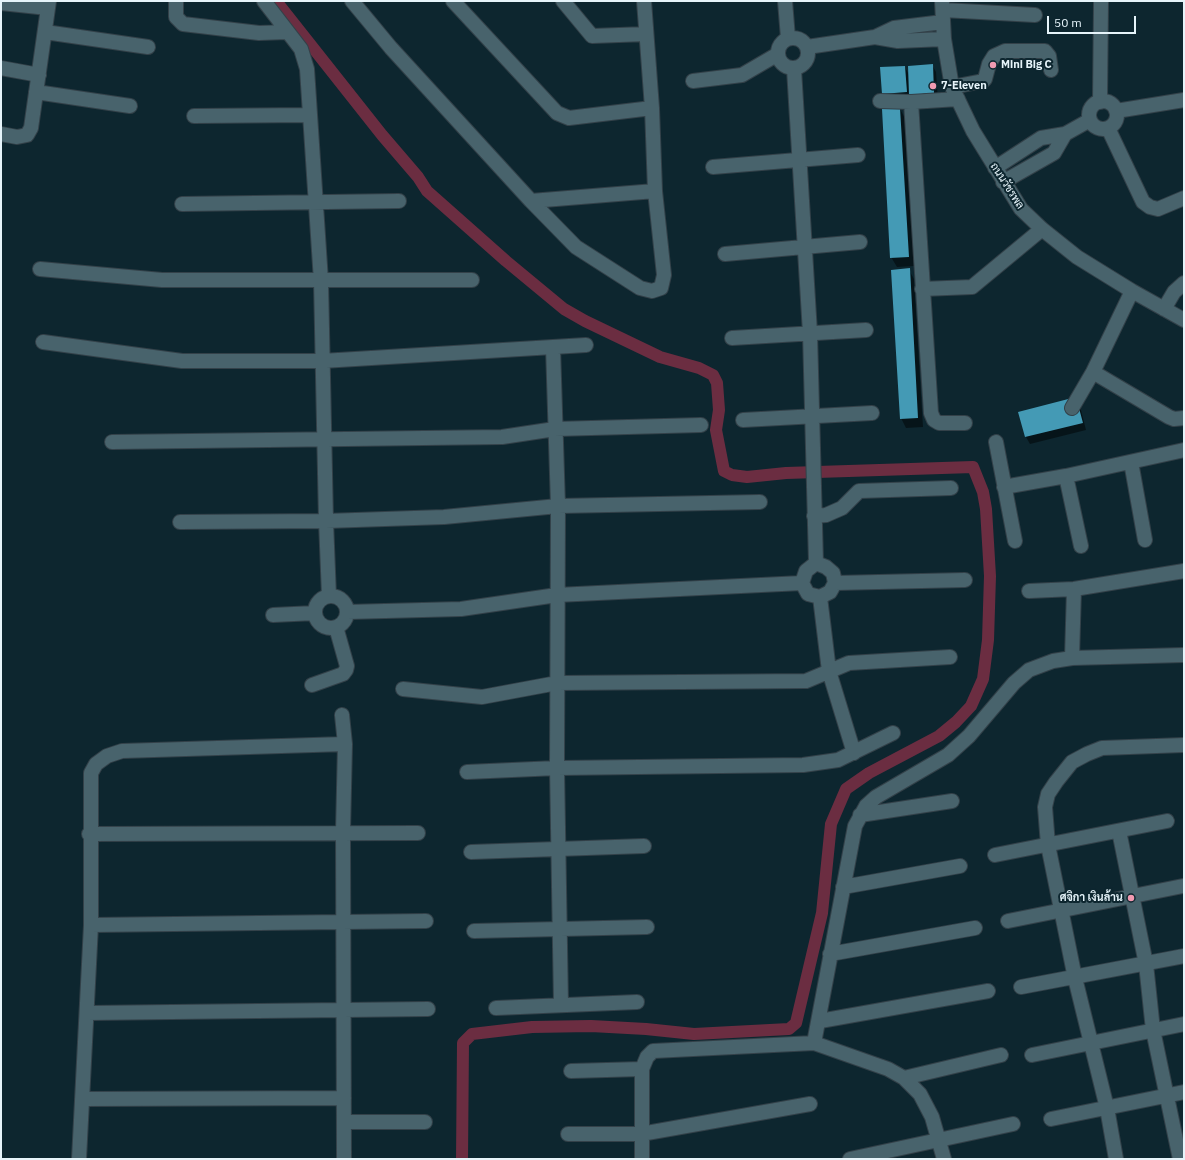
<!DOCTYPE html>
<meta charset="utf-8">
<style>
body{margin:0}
#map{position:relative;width:1185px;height:1160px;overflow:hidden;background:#0d262f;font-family:"IBM Plex Sans",sans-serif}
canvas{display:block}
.frame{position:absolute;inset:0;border:2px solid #e6f4fa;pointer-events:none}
.scale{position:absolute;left:1047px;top:16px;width:89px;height:18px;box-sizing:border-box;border:2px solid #e6f4fa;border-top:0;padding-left:5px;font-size:12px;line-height:14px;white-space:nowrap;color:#e6f4fa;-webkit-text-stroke:3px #0d262f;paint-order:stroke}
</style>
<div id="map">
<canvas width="1185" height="1160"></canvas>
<div class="frame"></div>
<div class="scale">50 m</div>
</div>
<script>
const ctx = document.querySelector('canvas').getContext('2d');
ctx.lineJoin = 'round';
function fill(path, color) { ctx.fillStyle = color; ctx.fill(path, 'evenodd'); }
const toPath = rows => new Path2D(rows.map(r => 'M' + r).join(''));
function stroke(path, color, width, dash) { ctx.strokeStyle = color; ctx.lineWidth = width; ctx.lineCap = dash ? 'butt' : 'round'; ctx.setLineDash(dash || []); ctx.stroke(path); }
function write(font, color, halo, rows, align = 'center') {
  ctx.font = font + ' "IBM Plex Sans",Sarabun,sans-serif'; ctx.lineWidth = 4; ctx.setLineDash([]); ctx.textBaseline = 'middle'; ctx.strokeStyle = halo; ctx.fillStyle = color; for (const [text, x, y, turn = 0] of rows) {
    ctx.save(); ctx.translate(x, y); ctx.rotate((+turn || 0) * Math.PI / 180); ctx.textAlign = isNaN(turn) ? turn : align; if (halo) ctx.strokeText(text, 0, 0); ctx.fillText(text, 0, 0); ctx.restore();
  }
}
fill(toPath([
 [932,65,936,72,938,100,914,101,910,94,910,99,887,100,883,93,905,67,909,75],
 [900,109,905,118,914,266,897,267,891,257],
 [909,270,914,279,923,427,906,428,901,418],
 [1080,406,1086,430,1030,444,1026,437,1019,413]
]), '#0007');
stroke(toPath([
 [276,1,382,135,418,177,427,191,506,261,564,309,585,321,660,357,699,368,713,375,717,383,719,410,716,430,724,471,732,475,747,477,786,473,973,467,983,492,986,509,990,576,988,640,983,679,971,706,956,722,939,736,869,773,846,789,831,824,822,913,796,1023,789,1029,694,1034,646,1029,591,1026,532,1027,472,1034,463,1043,462,1159]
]), '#6b2d41', 12);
fill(toPath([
 [933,64,934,93,909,95,908,66],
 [905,66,907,92,882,94,880,67],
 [900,108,909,257,890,258,882,109],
 [910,268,918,418,900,419,891,270],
 [1076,397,1083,423,1025,437,1018,412]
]), '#449ab5');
const minor = toPath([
 [176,1,176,17,183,24,259,33,287,32],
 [264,1,301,49,307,69,321,281,326,521,329,596],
 [352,1,391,48,531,201,576,247,640,288,652,291,661,288,664,275,655,191,652,108,644,1],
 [453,1,557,113,569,118,652,108],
 [563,1,592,36,646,34],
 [785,1,788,38],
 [942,1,944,39,952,87,973,131,1021,209,1042,229,1077,257,1132,291,1184,320],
 [1,3,48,8],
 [943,10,1035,15],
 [45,32,148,47],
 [875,37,898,41,944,39],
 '778 53a15 15 0 1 1 30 0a15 15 0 1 1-30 0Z',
 [807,47,875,37,894,28,943,22],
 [1,68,39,75],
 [794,69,810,333,816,563],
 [693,81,742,75,778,54],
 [952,87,983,81,985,79,989,64,994,56,1005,51,1045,51,1049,56,1051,70],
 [36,92,130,106],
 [958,99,911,102,931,413,934,420,939,423,965,423],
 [880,101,911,102],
 '1089 115a14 14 0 1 1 28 0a14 14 0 1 1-28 0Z',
 [1100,102,1101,1],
 [1116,111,1184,100],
 [194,116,309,115],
 [1108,128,1143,202,1150,207,1158,209,1184,198],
 [1,134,17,137,27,135,31,128,49,1],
 [713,167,858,155],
 [995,168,1041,138,1065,134,1090,120],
 [1003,182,1054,153,1065,134],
 [531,201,655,191],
 [182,204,399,201],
 [725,254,860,242],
 [40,269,162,280,472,280],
 [922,289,972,287,1042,229],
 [1164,309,1174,292,1184,283],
 [732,338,866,330],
 [43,342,182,361,322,361,586,345],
 [553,347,558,506,557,768,561,1005],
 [1093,372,1169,417,1174,419,1184,418],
 [1072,408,1093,372,1132,291],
 [743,420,872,413],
 [112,442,502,437,555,429,701,425],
 [996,442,1015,541],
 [1131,462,1145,540],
 [1066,476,1081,546],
 [1004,487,1066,476,1184,450],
 [814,516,826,515,842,508,859,491,951,488],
 [180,522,326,521,444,517,558,506,760,502],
 [816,563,826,567,833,573,835,583,830,592,820,597,808,594,802,583,806,571,816,563],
 [835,583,965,580],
 [1029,591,1074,589,1184,571],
 '315 612a16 16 0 1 1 32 0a16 16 0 1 1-32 0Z',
 [820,597,829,671,854,753],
 [347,612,461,609,557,595,802,583],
 [273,615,315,613],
 [1072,658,1074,589],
 [312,685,343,674,346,670,347,666,336,627],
 [403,689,482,697,557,683,806,681,849,663,950,657],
 [342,715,345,744,343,832,344,1159],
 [467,772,557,768,803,765,838,760,893,733],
 [860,815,952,801],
 [1119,831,1146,964,1153,1030,1180,1159],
 [89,834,418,833],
 [471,852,644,846],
 [995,855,1167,821],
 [843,887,960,866],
 [1008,921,1183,886],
 [91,925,426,921],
 [474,931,647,927],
 [830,954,975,928],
 [1021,987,1184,956],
 [496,1008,637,1002],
 [87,1013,428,1009],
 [820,1021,988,991],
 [814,1043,855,826,866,806,876,797,948,755,969,736,1014,683,1029,670,1053,661,1072,658,1184,655],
 [1032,1055,1184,1024],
 [571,1071,642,1069],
 [904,1078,1001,1055],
 [82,1099,344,1098],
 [1051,1119,1184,1092],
 [344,1122,425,1122],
 [568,1134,641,1134,810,1104],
 [79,1159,91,925,91,773,96,764,107,756,122,751,345,744],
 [642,1159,642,1069,647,1057,653,1051,814,1043,888,1069,904,1078,920,1094,932,1117,944,1159],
 [850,1159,1013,1124],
 [1116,1159,1107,1108,1075,978,1048,845,1045,807,1048,794,1056,782,1072,762,1087,754,1102,748,1184,745]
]);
stroke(minor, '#334149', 16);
stroke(minor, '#48636c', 14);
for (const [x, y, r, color] of [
 [993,65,4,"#f19ab1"],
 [933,86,4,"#f19ab1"],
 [1131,898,4,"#f19ab1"]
]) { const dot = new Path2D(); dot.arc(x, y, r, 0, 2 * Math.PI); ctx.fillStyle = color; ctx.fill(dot); stroke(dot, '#0d262f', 1.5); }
write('bold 11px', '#e6f4fa', '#0d262f', [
 ["Mini Big C",1001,65],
 ["7-Eleven",941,86],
 ["ศจิกา เงินล้าน",1123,898,"right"]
], 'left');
write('11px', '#e6f4fa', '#0d262f', [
 ["ถนนวัชรพล",1007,186,57]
]);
</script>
